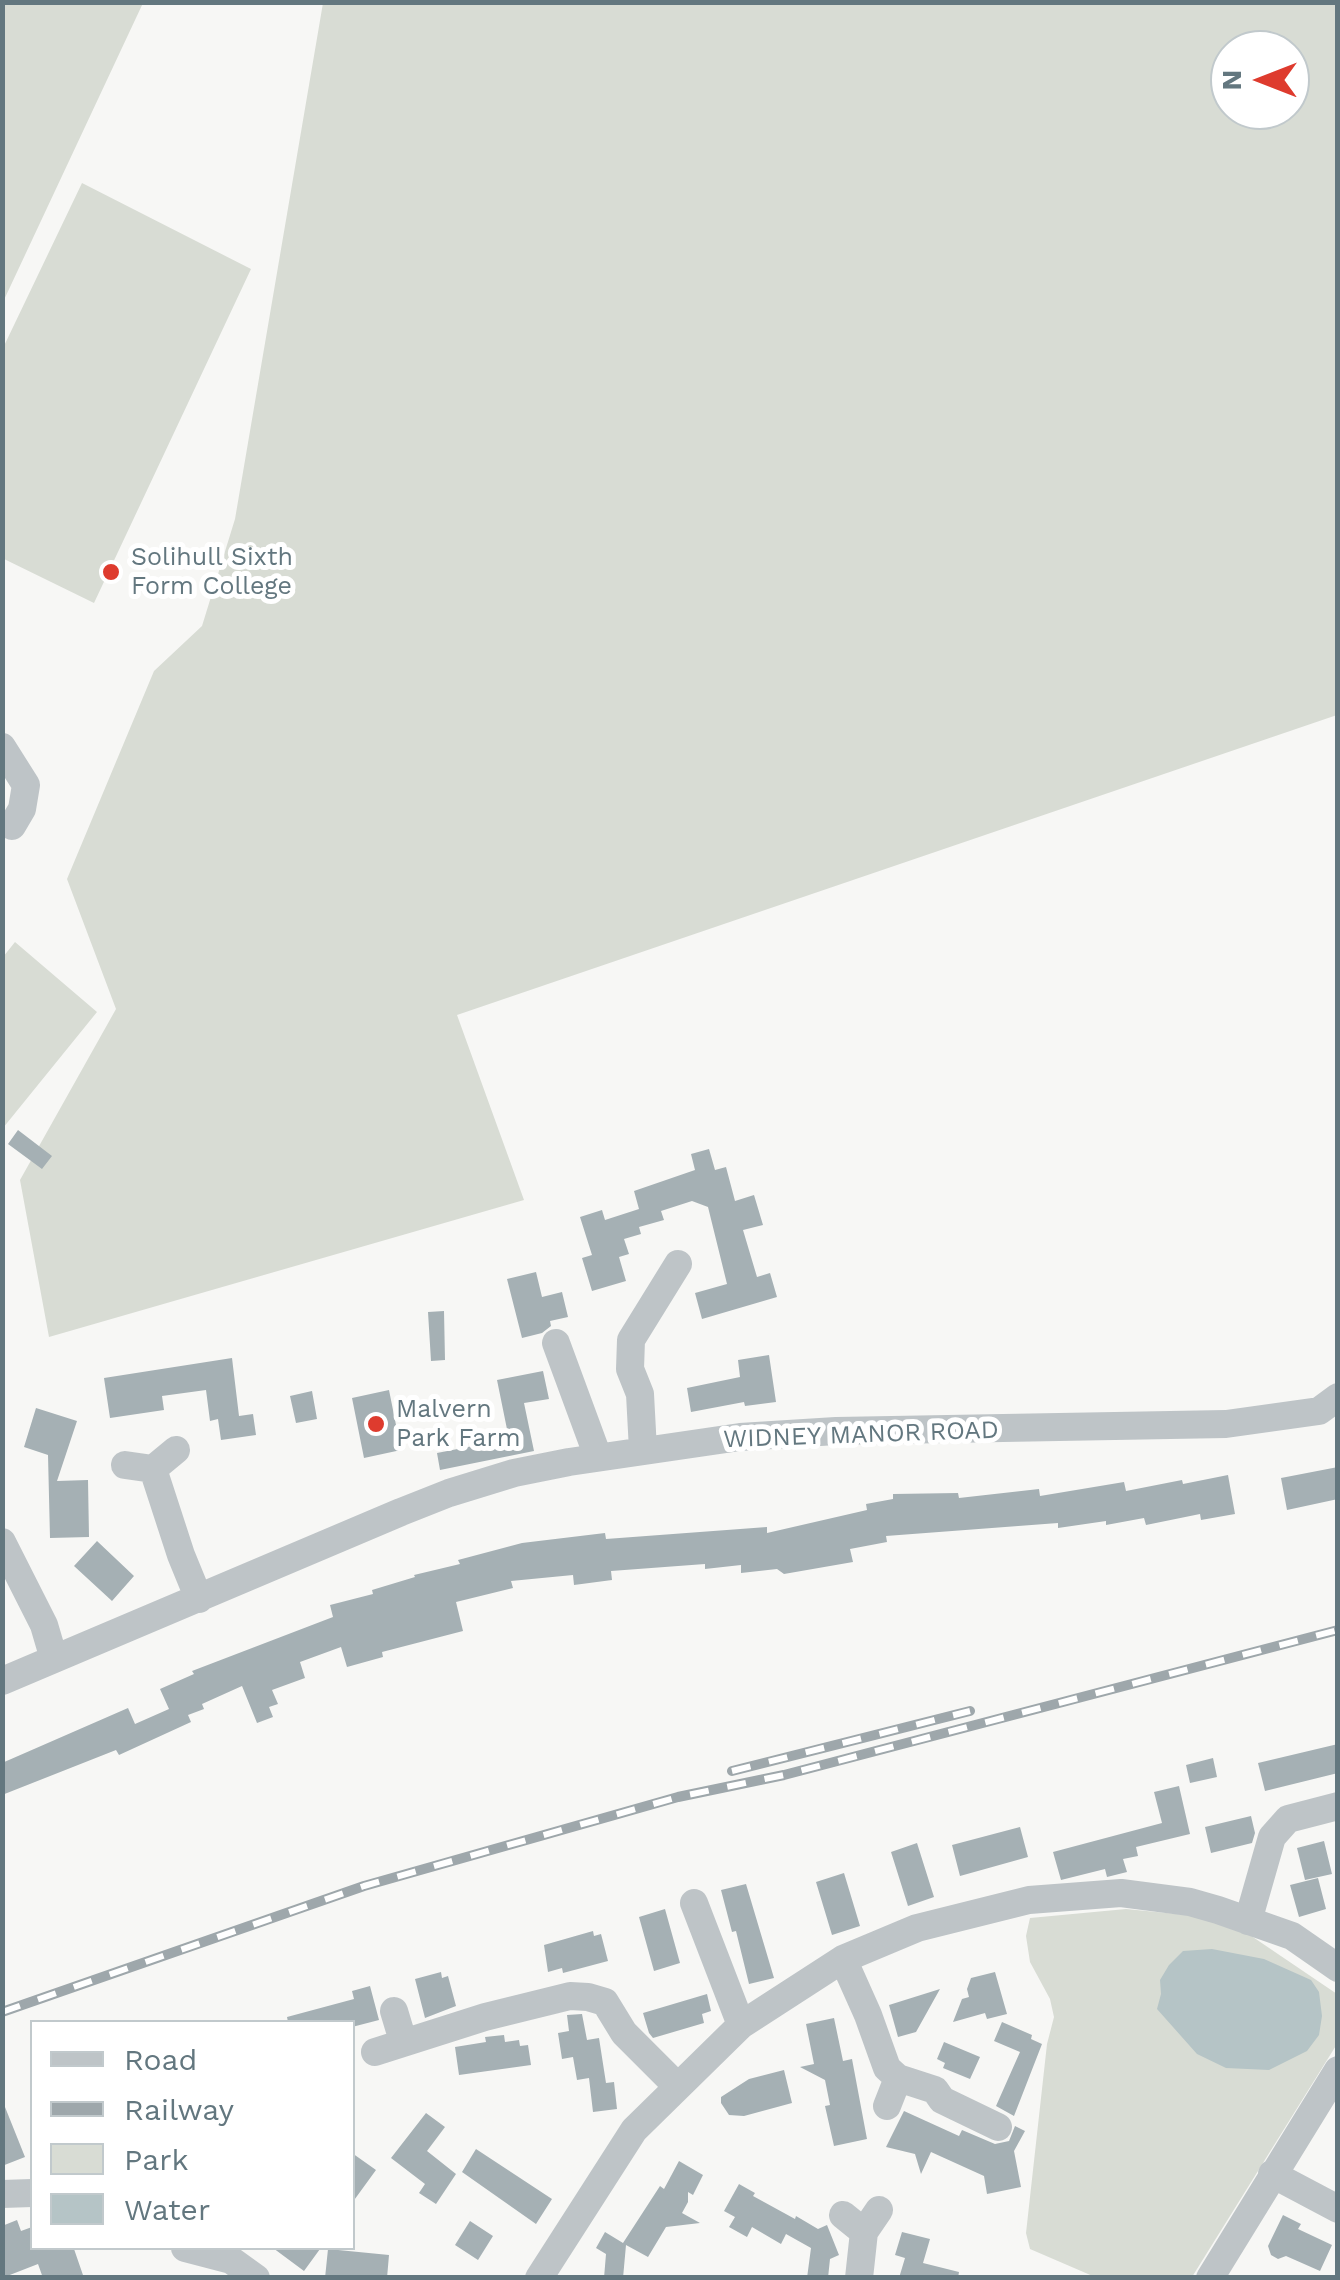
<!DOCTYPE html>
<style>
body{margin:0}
#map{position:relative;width:1340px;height:2280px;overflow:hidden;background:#f7f7f5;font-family:"Work Sans",sans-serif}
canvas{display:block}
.frame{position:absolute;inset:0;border:5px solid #63777f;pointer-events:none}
.legend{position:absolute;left:30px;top:2020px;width:325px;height:230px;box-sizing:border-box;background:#fff;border:2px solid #c1c9cc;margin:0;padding:12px 18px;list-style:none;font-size:30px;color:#63777f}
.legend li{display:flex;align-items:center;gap:20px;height:50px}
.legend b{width:50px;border:2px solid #c1c9cc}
.north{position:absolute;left:1210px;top:30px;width:100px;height:100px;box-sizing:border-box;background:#fff;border:2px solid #c1c9cc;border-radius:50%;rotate:270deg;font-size:28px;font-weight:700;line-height:40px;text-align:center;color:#63777f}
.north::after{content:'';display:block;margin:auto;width:35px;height:45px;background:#de3b2e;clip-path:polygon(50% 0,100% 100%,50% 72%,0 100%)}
</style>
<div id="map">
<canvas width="1340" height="2280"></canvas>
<div class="frame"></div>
<ul class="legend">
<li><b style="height:12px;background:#bec4c7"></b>Road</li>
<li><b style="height:12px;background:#9ea7ab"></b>Railway</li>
<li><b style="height:28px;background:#d8dcd4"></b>Park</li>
<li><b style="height:28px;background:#b5c4c6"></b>Water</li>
</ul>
<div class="north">N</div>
</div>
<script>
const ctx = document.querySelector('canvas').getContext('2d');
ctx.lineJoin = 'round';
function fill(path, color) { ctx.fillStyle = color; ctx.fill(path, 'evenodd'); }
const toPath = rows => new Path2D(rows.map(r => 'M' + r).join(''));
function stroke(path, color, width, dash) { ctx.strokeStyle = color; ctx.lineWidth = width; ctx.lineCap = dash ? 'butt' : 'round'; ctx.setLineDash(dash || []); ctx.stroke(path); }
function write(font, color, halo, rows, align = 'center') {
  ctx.font = font + ' "Work Sans",sans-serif'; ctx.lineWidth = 10; ctx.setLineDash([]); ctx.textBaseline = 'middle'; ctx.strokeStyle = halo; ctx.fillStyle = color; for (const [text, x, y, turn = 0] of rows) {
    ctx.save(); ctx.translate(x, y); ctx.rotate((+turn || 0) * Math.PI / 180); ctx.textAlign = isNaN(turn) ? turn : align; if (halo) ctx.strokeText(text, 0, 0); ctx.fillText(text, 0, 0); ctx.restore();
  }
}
fill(toPath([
 [3,2,143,3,3,302,2,3],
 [323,3,1337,3,1337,715,457,1015,524,1200,49,1337,20,1180,116,1009,67,879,154,671,202,626,235,519],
 [1230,50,1290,50,1290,110,1230,110],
 [82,183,251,269,94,603,2,558,3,348],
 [15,942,97,1012,3,1128,3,957],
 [1126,1909,1187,1915,1244,1931,1337,1994,1337,2044,1192,2277,1095,2277,1030,2249,1026,2233,1047,2044,1054,2017,1050,1999,1030,1962,1026,1936,1030,1918]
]), '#d8dcd4');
fill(toPath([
 [1212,1949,1264,1959,1311,1980,1319,1992,1322,2016,1319,2035,1307,2051,1269,2070,1226,2068,1197,2054,1157,2009,1161,1994,1160,1980,1169,1965,1183,1951]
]), '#b5c4c6');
fill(toPath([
 [18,1130,52,1156,42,1169,8,1144],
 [709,1149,715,1170,726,1167,735,1201,754,1195,763,1225,743,1230,757,1277,770,1273,777,1297,702,1319,695,1293,727,1284,708,1207,692,1201,661,1211,664,1220,639,1227,641,1234,624,1239,629,1254,619,1257,626,1281,592,1291,582,1258,592,1255,580,1217,602,1210,605,1220,639,1209,634,1191,695,1170,691,1154],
 [536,1272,542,1297,562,1292,568,1317,550,1321,551,1326,542,1333,522,1338,507,1279],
 [444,1311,445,1360,431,1361,428,1312],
 [769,1355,776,1402,745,1406,744,1402,691,1412,687,1388,740,1377,738,1360],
 [232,1358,239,1416,253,1414,256,1435,221,1440,218,1419,210,1421,206,1390,162,1396,164,1410,110,1418,104,1378],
 [543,1371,549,1399,524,1403,534,1451,440,1470,437,1453,509,1439,497,1380],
 [389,1390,401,1450,364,1458,352,1398],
 [312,1391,317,1419,296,1423,290,1396],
 [36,1408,77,1421,57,1481,88,1480,89,1537,50,1538,48,1455,24,1447],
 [1338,1467,1338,1499,1287,1510,1281,1478],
 [1228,1475,1235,1514,1201,1520,1200,1514,1146,1525,1144,1518,1106,1525,1106,1521,1058,1528,1058,1523,886,1536,887,1542,850,1549,853,1562,784,1574,777,1569,741,1573,741,1565,705,1569,705,1564,611,1571,612,1580,574,1585,573,1575,511,1581,513,1588,456,1602,463,1631,382,1652,383,1657,347,1667,341,1647,300,1662,305,1678,272,1690,278,1704,269,1707,273,1717,257,1723,242,1686,202,1704,204,1709,188,1715,191,1722,119,1755,116,1750,2,1795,2,1763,128,1708,135,1724,169,1709,160,1689,194,1674,192,1671,333,1617,330,1605,373,1594,372,1590,415,1577,414,1575,460,1564,458,1560,522,1543,605,1533,606,1539,767,1527,767,1533,867,1510,866,1504,893,1499,893,1494,958,1493,959,1498,1039,1489,1040,1496,1124,1482,1126,1491,1182,1480,1183,1484],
 [97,1541,134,1576,112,1601,74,1566],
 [1338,1744,1338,1773,1265,1791,1258,1763],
 [1213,1758,1217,1777,1190,1783,1186,1765],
 [1179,1786,1190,1834,1136,1847,1138,1856,1123,1859,1127,1872,1107,1877,1105,1869,1061,1880,1053,1852,1162,1823,1154,1792],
 [1251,1816,1255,1833,1252,1843,1211,1853,1205,1827],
 [1020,1827,1028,1857,960,1876,952,1845],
 [1324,1841,1332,1874,1305,1880,1297,1848],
 [917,1843,934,1897,908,1906,891,1852],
 [844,1873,860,1926,832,1935,816,1882],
 [1318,1878,1326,1909,1299,1917,1290,1885],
 [746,1884,774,1978,749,1984,736,1931,732,1932,721,1890],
 [665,1909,680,1963,654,1971,639,1917],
 [593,1931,594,1936,601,1934,608,1961,563,1973,562,1968,548,1972,544,1945],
 [441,1972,442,1978,448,1976,456,2006,425,2018,415,1979],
 [995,1972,1007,2014,987,2019,985,2013,953,2022,962,1999,969,1997,967,1989,971,1978],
 [370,1986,379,2020,352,2027,352,2022,288,2022,287,2017,354,1999,352,1991],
 [940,1989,916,2032,898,2037,889,2005],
 [707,1994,711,2011,702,2014,704,2023,653,2038,649,2033,643,2013],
 [582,2014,587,2040,599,2038,606,2083,614,2082,617,2109,593,2112,589,2078,577,2080,573,2057,562,2059,558,2033,569,2031,567,2015],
 [834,2018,843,2061,852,2059,867,2139,834,2146,825,2106,830,2105,825,2080,800,2067,814,2064,806,2024],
 [1002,2022,1032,2035,1031,2039,1042,2044,1014,2116,996,2106,1020,2052,994,2041],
 [504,2035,505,2042,519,2040,520,2046,528,2045,531,2065,459,2075,455,2047,486,2042,485,2037],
 [944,2042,980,2057,970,2079,943,2068,945,2063,937,2059],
 [784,2070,792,2103,744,2116,729,2115,721,2103,721,2097,749,2079],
 [3,2102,25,2157,2,2166,2,2103],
 [904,2111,959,2136,962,2130,995,2144,1009,2141,1015,2126,1025,2131,1014,2151,1021,2187,987,2194,984,2176,931,2152,921,2174,915,2154,886,2147],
 [426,2113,445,2127,427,2151,456,2174,436,2204,419,2193,425,2184,391,2158],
 [476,2149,552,2199,536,2224,462,2172],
 [352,2153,376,2170,352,2203],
 [679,2161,703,2175,693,2195,688,2192,688,2202,682,2213,700,2223,666,2227,648,2257,626,2245,623,2278,604,2278,606,2254,596,2248,605,2232,623,2243,660,2186,664,2189],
 [739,2184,755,2193,753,2196,795,2219,796,2216,818,2229,827,2225,839,2255,830,2259,828,2278,807,2278,811,2248,786,2234,781,2244,752,2227,747,2237,729,2227,735,2217,724,2211],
 [1283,2215,1301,2224,1298,2229,1332,2245,1320,2271,1286,2256,1278,2259,1271,2255,1268,2246],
 [17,2220,21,2231,32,2227,32,2248,76,2248,74,2249,84,2278,43,2278,38,2264,2,2278,2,2226],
 [470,2221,493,2236,478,2260,455,2245],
 [902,2232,930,2239,923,2263,959,2272,958,2278,899,2278,905,2258,895,2255],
 [273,2248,305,2248,320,2249,304,2271],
 [328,2249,389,2255,387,2278,325,2278]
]), '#a5b0b4');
stroke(toPath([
 [2,747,26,785,22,809,12,826],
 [556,1343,598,1457],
 [643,1450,640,1394,630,1369,631,1340,678,1264],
 [125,1465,153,1469,176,1450],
 [153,1469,181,1555,199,1599],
 [2,1542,44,1625,54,1659],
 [2,1681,401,1512,449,1493,514,1473,569,1462,740,1437,836,1431,1226,1424,1319,1411,1338,1397],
 [694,1903,741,2025],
 [1248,1921,1272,1837,1288,1819,1338,1806],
 [843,1959,868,2015,887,2068,898,2078,887,2106],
 [394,2011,403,2041],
 [375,2052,485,2017,570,1996,588,1997,605,2002,624,2033,676,2085],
 [898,2078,935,2090,942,2100,998,2127],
 [1272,2174,1338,2209],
 [2,2194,32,2193],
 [843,2215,864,2232,859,2278],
 [864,2232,879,2210],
 [185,2248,231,2260,256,2278],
 [539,2278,634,2130,741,2025,843,1959,917,1928,1029,1900,1121,1893,1190,1902,1218,1910,1292,1936,1338,1968],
 [1210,2278,1338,2070]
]), '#bec4c7', 28);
const rail = toPath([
 [732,1771,970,1711],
 [2,2012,364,1886,678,1797,784,1775,1338,1630]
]);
stroke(rail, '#9ea7ab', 10);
stroke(rail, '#fff', 6, [19]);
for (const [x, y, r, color] of [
 [111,572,10,"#de3b2e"],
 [376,1424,10,"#de3b2e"]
]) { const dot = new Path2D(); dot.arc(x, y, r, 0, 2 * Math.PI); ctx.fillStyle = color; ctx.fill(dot); stroke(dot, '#fff', 4); }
write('25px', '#63777f', '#fff', [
 ["Solihull Sixth",131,558],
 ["Form College",131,587],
 ["Malvern",396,1410],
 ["Park Farm",396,1439]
], 'left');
write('25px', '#63777f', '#fff', [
 ["WIDNEY MANOR ROAD",861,1435,-2]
]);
</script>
